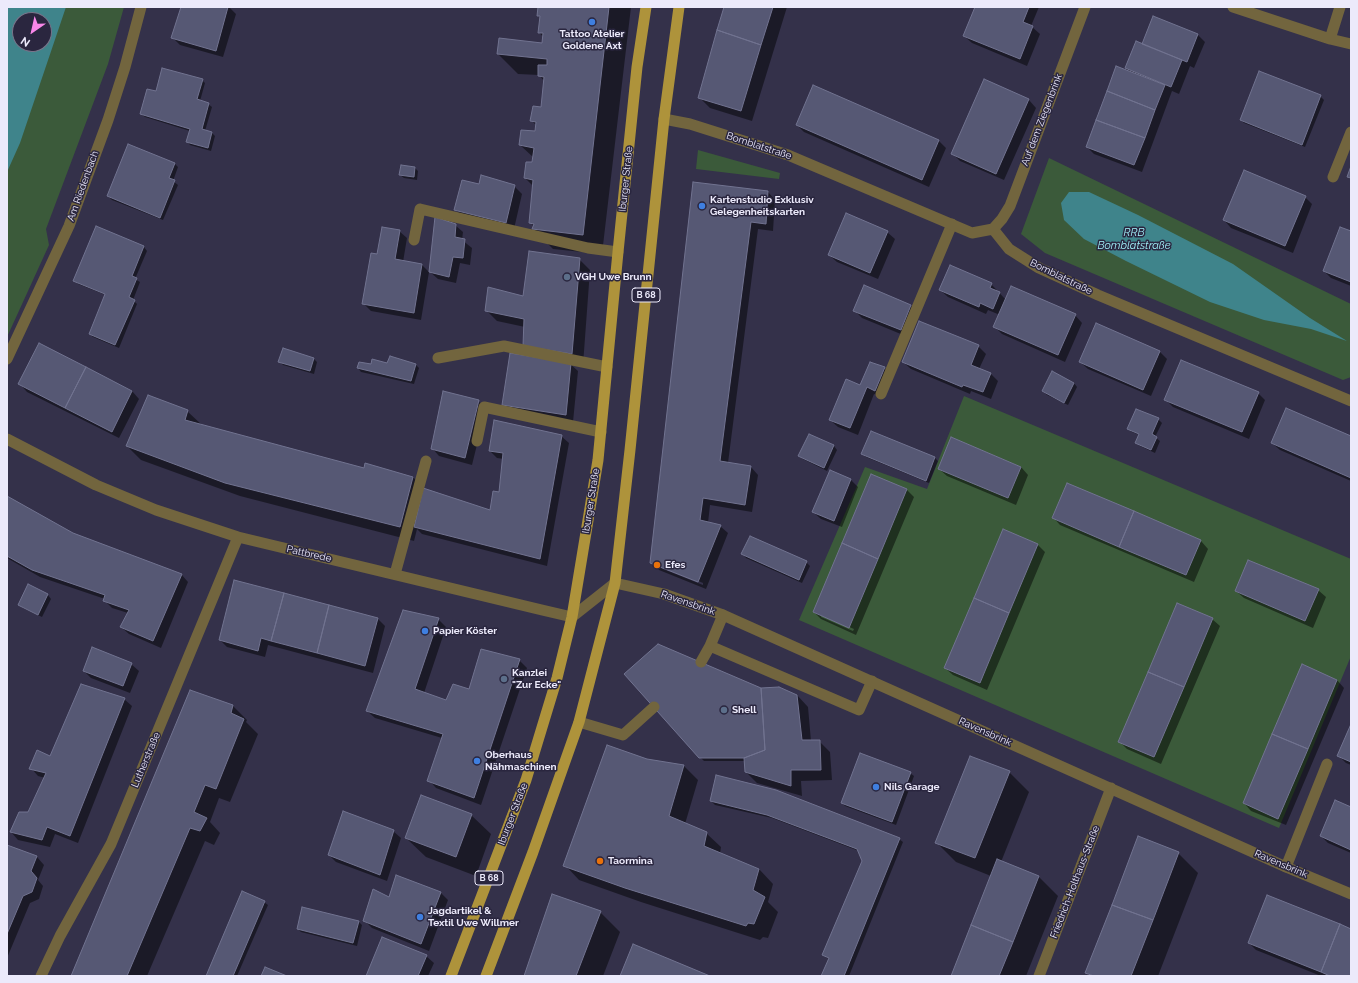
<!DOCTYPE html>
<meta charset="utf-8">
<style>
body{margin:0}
#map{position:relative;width:1358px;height:983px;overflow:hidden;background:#34314a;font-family:Raleway,sans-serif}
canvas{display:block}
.frame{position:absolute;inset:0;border:8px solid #eceafb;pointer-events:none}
.north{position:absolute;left:12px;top:12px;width:40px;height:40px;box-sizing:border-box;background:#2a263f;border:1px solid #78748a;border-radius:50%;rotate:214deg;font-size:11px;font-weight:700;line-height:16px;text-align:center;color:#eceafb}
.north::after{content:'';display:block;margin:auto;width:14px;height:18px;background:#f987e9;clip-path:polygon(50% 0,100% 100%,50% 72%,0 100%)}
</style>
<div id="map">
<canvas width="1358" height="983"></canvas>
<div class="frame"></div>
<div class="north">N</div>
</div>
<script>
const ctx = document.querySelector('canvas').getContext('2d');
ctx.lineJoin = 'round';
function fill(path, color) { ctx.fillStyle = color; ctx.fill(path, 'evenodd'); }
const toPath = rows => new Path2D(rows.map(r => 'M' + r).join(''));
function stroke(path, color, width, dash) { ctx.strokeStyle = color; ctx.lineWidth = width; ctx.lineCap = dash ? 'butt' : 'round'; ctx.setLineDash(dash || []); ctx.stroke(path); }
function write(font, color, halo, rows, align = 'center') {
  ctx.font = font + ' Raleway,sans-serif'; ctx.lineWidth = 3; ctx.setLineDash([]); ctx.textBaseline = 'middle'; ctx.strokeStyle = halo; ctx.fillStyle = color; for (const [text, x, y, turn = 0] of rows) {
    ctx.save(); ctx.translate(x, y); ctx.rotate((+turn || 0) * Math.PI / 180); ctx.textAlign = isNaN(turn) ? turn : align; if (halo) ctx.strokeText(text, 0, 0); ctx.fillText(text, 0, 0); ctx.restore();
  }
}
fill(toPath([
 [7,7,124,7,108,64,46,229,49,245,7,337],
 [20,20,44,20,44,44,20,44],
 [698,150,780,173,779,179,696,169],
 [1049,158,1351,304,1351,377,1343,380,1045,253,1021,234],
 [964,396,1351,559,1351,656,1279,828,799,620,865,467,927,489]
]), '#3b5a3a');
fill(toPath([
 [7,7,66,7,20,143,7,172],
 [20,20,44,20,44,44,20,44],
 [1069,192,1089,192,1138,215,1233,264,1310,318,1347,341,1311,329,1264,320,1210,302,1126,261,1084,239,1064,220,1061,203]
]), '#3f848b');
fill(toPath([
 [182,7,229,7,236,14,223,57,180,45,173,38],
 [539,7,631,7,602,254,553,249,533,229,534,227,530,222,533,186,525,178,533,163,534,158,520,145,535,132,537,126,532,121,542,108,544,81,539,75,518,74,498,54,543,45,543,37,539,32,541,18,538,15],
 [726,7,787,7,752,121,710,108,699,97],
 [976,7,1039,7,1031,26,1040,34,1027,66,972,43,964,36],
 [1198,35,1205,42,1194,68,1190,66,1179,94,1172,91,1142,172,1094,154,1087,147,1117,67,1126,70,1136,42,1143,45],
 [202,80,205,83,200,101,208,104,212,107,205,131,212,133,215,136,211,151,190,145,187,141,190,131,145,117,141,114,156,93],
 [984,81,1029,100,1036,108,1004,180,960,161,952,153],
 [814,86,939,141,946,148,929,187,804,132,797,125],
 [1320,96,1324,100,1305,147,1244,123,1241,120],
 [129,145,175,164,178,167,173,181,178,185,163,220,112,200,108,196],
 [415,168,418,171,417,180,404,178,400,175],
 [694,183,768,192,775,200,773,231,758,229,728,463,751,467,758,475,752,512,710,505,708,523,720,526,728,533,706,589,659,570,651,562],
 [658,564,703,583,703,585,658,567],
 [514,186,522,194,514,229,463,217,456,210],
 [1305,197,1312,204,1293,253,1231,228,1224,220],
 [455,225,463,232,462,240,472,248,470,265,460,263,456,283,438,279,430,272],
 [97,227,144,247,147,251,135,279,140,282,133,300,137,304,119,348,93,337,90,334,106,295,78,284,75,280],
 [399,231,407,238,403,262,422,265,429,272,421,320,371,311,364,304,378,255],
 [887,232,895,239,878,279,837,262,829,255],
 [1351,232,1351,286,1331,278,1324,271],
 [579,259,590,270,583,365,568,362,578,371,573,422,511,412,503,405,537,358,525,327,497,321,486,310,524,297],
 [991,284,1006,300,1075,315,1082,323,1065,362,1002,334,995,327,1000,315,988,310,986,314,948,297,940,290],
 [864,286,911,306,918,313,908,337,862,318,854,310],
 [40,345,132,391,139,399,119,438,27,392,20,384],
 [978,346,986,354,979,369,991,374,998,381,991,399,971,391,970,394,911,369,903,362],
 [283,349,314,359,317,362,314,374,283,365,279,361],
 [1159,351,1167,359,1151,396,1088,369,1080,362],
 [415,364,419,368,414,384,361,372,358,368,372,366],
 [884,368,892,375,883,397,874,394,858,435,838,427,830,420,861,386],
 [1052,373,1074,383,1077,387,1068,405,1047,395,1043,391],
 [1258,393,1265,400,1249,439,1173,407,1166,400],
 [478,401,486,408,472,465,439,456,432,448],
 [187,411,202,425,365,470,413,477,425,490,491,512,500,493,504,459,497,458,490,451,561,436,569,443,547,566,422,534,417,529,414,541,240,496,141,460,127,446],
 [1158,419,1162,423,1155,437,1160,441,1155,453,1140,446,1136,443,1140,435,1132,432,1128,429],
 [871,432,935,458,938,461,929,483,866,457,862,454],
 [809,435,834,446,837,450,827,471,803,459,799,456],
 [1351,437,1351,481,1280,450,1272,443],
 [952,438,1021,467,1028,475,1016,505,947,476,939,469],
 [871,475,907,490,914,497,856,635,821,619,814,612],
 [821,615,854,629,853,631,821,617],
 [851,480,858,487,842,527,821,519,813,512],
 [1067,484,1201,541,1208,549,1194,582,1060,525,1053,517],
 [7,497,73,534,181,574,188,582,161,648,129,634,121,627,128,613,112,608,104,600,105,599,40,577,7,558],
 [1004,530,1038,545,1045,552,987,690,953,675,945,668],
 [743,554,806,562,810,566,802,583,746,558],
 [29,586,48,595,51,599,42,617,23,608,19,604],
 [1318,590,1326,597,1313,628,1244,598,1236,591],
 [377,618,385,626,373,673,268,645,265,657,227,647,220,640],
 [438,619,446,627,424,693,447,701,469,690,519,660,527,668,481,805,436,788,429,780,442,738,375,718,367,711],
 [1212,619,1220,626,1161,764,1127,749,1120,742],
 [131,664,139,671,130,693,91,678,84,671],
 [1337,680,1344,688,1286,825,1251,811,1244,803],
 [761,689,797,695,808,707,811,741,819,741,830,752,832,780,801,781,802,796,757,783,746,772,745,761,704,761,700,757],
 [124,699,132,706,78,843,55,834,50,847,18,840,11,832,29,813,45,778,38,776,31,768,51,758],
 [233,706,247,720,246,722,258,734,230,802,219,798,210,822,220,833,214,845,205,841,147,976,72,976],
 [1351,727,1351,765,1346,763,1339,756],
 [647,760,684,766,698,780,685,824,706,833,721,847,720,854,759,869,773,884,768,902,778,912,768,938,763,937,760,940,641,902,579,880,565,865],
 [1009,772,1029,792,1001,862,1038,876,1058,896,1026,976,952,976,991,876,956,862,937,843],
 [910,773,914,776,896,825,845,806,842,803],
 [711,801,899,839,903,842,849,976,822,976,829,959,823,955,863,861,859,851,772,818,715,805],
 [1351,808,1351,853,1328,843,1321,836],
 [471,815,491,834,476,876,426,857,406,838],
 [393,831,401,838,387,881,336,862,329,855],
 [7,846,37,857,44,865,38,880,43,886,39,899,30,903,7,958],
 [1178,853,1198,873,1158,976,1090,976,1087,973],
 [441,893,448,900,429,951,372,928,365,921,389,898],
 [264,902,268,905,237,976,207,976],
 [600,912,620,932,603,976,525,976],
 [359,922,362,925,357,946,301,932,298,929],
 [1351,930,1351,976,1321,976,1256,950,1249,943],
 [426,956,434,963,428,976,367,976]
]), '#0007');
const building = toPath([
 [181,7,228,7,216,51,171,38,181,7],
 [538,7,609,7,583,235,532,229,534,224,529,223,533,180,524,178,526,162,532,162,534,148,519,145,521,130,535,131,536,122,530,121,533,106,541,107,544,77,538,76,538,65,547,65,547,59,497,54,499,38,542,43,543,33,538,33,540,16,537,16,538,7],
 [724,7,773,7,761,45,717,30,724,7],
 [975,7,1029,7,1023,22,1033,26,1020,59,963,36,975,7],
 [1153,16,1198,34,1187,62,1142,44,1153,16],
 [717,30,761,45,741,111,698,98,717,30],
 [1136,41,1182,60,1171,87,1125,68,1136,41],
 [1116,66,1165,85,1155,110,1107,91,1116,66],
 [162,68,203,79,197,99,209,103,202,129,212,132,208,148,186,142,190,129,140,114,147,89,156,91,162,68],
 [1259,71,1321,95,1302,145,1240,120,1259,71],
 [984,79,1029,99,996,174,951,154,984,79],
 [813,85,939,140,922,180,796,125,813,85],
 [1107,91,1155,110,1145,138,1096,120,1107,91],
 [1096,120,1145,138,1134,165,1086,147,1096,120],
 [128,144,175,163,169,178,175,180,160,218,107,196,128,144],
 [401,165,415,167,414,177,399,175,401,165],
 [1351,166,1351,178,1347,177,1351,166],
 [1244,170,1306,196,1285,246,1223,220,1244,170],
 [481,175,515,185,506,223,454,210,462,180,479,184,481,175],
 [693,182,768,191,766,224,751,222,720,461,751,466,745,505,703,498,700,520,721,525,698,582,650,563,693,182],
 [846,213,888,231,870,273,828,255,846,213],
 [435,217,456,224,455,237,465,239,463,258,453,257,449,277,429,272,435,217],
 [96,226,144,246,132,276,137,278,129,297,135,300,115,345,89,334,105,294,73,281,96,226],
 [382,227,400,230,395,259,422,264,414,313,362,304,371,253,377,254,382,227],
 [1340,227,1351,231,1351,282,1323,271,1340,227],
 [529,251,580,258,572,354,523,346,524,319,485,311,488,287,523,296,529,251],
 [950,265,992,283,990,288,1000,292,993,309,980,303,979,307,939,290,950,265],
 [864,285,911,305,901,330,853,311,864,285],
 [1011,286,1076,314,1058,355,993,327,1011,286],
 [919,321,979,345,971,365,991,373,983,392,963,385,962,387,902,362,919,321],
 [1096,323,1160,351,1143,390,1079,362,1096,323],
 [39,343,86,367,65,408,18,384,39,343],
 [283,348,314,358,310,371,278,362,283,348],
 [510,353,571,363,566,415,502,405,510,353],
 [390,356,416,364,411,381,357,368,359,362,371,364,372,359,387,363,390,356],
 [1181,360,1259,392,1242,432,1164,400,1181,360],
 [870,362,885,367,875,391,867,387,850,428,829,420,846,379,860,385,870,362],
 [86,367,132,391,112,432,65,408,86,367],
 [1052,371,1074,383,1064,403,1042,391,1052,371],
 [443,391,479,400,465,458,431,449,443,391],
 [148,395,188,410,185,420,364,468,365,463,413,477,400,527,225,483,126,446,148,395],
 [1286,408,1351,436,1351,478,1271,443,1286,408],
 [1136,409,1159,418,1152,434,1157,437,1151,450,1135,443,1139,434,1127,429,1136,409],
 [494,420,562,435,540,559,414,527,423,488,490,510,493,491,499,492,503,453,489,451,494,420],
 [871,431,935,457,926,481,861,454,871,431],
 [809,434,834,445,824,468,798,456,809,434],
 [951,437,1021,467,1008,498,938,469,951,437],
 [830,470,851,479,834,521,812,512,830,470],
 [871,474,907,489,878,559,842,543,871,474],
 [1067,483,1134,511,1119,547,1052,518,1067,483],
 [7,496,73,533,182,574,153,641,120,627,129,610,103,601,105,595,32,570,7,556,7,496],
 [1134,511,1201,540,1186,575,1119,547,1134,511],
 [1003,529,1038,544,1009,613,974,598,1003,529],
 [750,536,807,561,799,580,741,554,750,536],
 [842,543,878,559,849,628,813,612,842,543],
 [1248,560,1319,589,1305,621,1235,591,1248,560],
 [234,580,284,593,271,641,261,638,258,651,219,640,234,580],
 [28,584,48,594,38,615,18,605,28,584],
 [284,593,329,605,317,653,271,641,284,593],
 [974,598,1009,613,980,683,944,668,974,598],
 [1177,603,1213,618,1184,687,1148,672,1177,603],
 [329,605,378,618,365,666,317,653,329,605],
 [403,610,439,618,415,689,446,700,453,684,469,689,481,649,520,659,474,798,427,781,443,734,366,711,403,610],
 [658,644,761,688,765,750,744,758,699,758,624,674,658,644],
 [92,647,132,663,123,686,83,671,92,647],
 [1302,664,1337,680,1308,749,1272,734,1302,664],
 [1148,672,1184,687,1154,757,1118,742,1148,672],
 [81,684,125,698,70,836,47,827,42,840,10,832,19,812,28,812,46,773,29,769,37,750,50,756,81,684],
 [779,687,797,695,802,740,820,740,821,770,791,770,791,786,745,772,744,758,765,750,761,688,779,687],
 [190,690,233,705,231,713,244,719,216,789,205,785,194,812,207,818,200,831,190,828,127,976,71,976,190,690],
 [1351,724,1351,762,1337,756,1351,724],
 [1272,734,1308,749,1278,819,1243,803,1272,734],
 [607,745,647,759,684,765,669,816,707,832,704,846,759,869,753,890,765,897,754,924,748,923,746,926,625,888,563,866,607,745],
 [860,753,911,772,892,822,841,803,860,753],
 [970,756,1010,771,975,858,935,843,970,756],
 [716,775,776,790,900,838,844,976,821,976,829,958,822,955,862,861,857,849,767,815,710,801,716,775],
 [421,795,472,814,456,857,405,838,421,795],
 [1335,800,1351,807,1351,850,1320,836,1335,800],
 [343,811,394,830,380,875,328,855,343,811],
 [1138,836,1179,852,1153,920,1112,905,1138,836],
 [7,845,37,856,31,871,37,878,32,892,23,896,7,934,7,845],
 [997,859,1039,876,1013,942,971,925,997,859],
 [396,875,441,892,421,944,363,921,373,889,389,897,396,875],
 [242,891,265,901,233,976,206,976,242,891],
 [552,894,601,911,576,976,524,976,552,894],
 [1267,895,1340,924,1321,972,1248,943,1267,895],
 [1112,905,1153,920,1131,976,1094,976,1085,973,1112,905],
 [302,907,359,921,353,943,297,929,302,907],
 [1340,924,1351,929,1351,976,1330,976,1321,972,1340,924],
 [971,925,1013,942,999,976,951,976,971,925],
 [382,937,427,955,418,976,366,976,382,937],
 [633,944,710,976,620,976,633,944],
 [265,967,287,976,261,976,265,967]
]);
fill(building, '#565874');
stroke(building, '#717390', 1);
stroke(toPath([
 [1333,177,1351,132],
 [414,240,420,209,588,248,618,252],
 [438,358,504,346,607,367],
 [881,394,952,224],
 [477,441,484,407,601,432],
 [395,574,426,461],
 [710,646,859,710,872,681],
 [701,662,710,646,723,615],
 [579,722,623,735,654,707],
 [1286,867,1327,764]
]), '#72653e', 11);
stroke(toPath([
 [1233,7,1330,39,1351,44],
 [1330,39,1340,7],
 [664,119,690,124,788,155,972,233,993,229],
 [993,229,1009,249,1039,268,1098,295,1351,401],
 [993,229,1002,219,1010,206,1085,7],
 [7,359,69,226,108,120,125,67,141,7],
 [7,439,96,485,156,510,238,537,542,610,572,617,615,583,664,594,723,615,1286,867,1351,894],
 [41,976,60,936,111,844,238,537],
 [1039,976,1111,788]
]), '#72653e', 11);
stroke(toPath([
 [451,976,526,780,557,678,572,617,598,460,618,252,637,67,646,7],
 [486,976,533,852,579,722,615,583,630,450,664,119,679,7]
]), '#ae933b', 11);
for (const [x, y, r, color] of [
 [592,22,4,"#3f7fe0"],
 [702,206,4,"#3f7fe0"],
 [567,277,4,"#5c6f8a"],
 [657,565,4,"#e8710a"],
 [425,631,4,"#3f7fe0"],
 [504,679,4,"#5c6f8a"],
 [724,710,4,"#5c6f8a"],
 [477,761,4,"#3f7fe0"],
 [876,787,4,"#3f7fe0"],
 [600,861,4,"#e8710a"],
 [420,917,4,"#3f7fe0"]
]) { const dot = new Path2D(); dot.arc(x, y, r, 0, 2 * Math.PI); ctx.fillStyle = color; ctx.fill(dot); stroke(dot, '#2a263f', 1.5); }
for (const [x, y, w] of [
 [646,295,28],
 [489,878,28]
]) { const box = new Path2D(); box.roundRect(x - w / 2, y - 7, w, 14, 3); ctx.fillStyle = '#2a263f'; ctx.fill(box); stroke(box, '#eceafb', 1); }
write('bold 9px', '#eceafb', null, [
 ["B 68",646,295],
 ["B 68",489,878]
]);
write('bold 10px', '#eceafb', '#2a263f', [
 ["Tattoo Atelier",592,34,"center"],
 ["Goldene Axt",592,46,"center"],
 ["Kartenstudio Exklusiv",710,200],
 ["Gelegenheitskarten",710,212],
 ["VGH Uwe Brunn",575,277],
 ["Efes",665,565],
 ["Papier Köster",433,631],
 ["Kanzlei",512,673],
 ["\"Zur Ecke\"",512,685],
 ["Shell",732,710],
 ["Oberhaus",485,755],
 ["Nähmaschinen",485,767],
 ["Nils Garage",884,787],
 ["Taormina",608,861],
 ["Jagdartikel &",428,911],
 ["Textil Uwe Willmer",428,923]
], 'left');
write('10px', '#eceafb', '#2a263f', [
 ["Auf dem Ziegenbrink",1042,120,-69],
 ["Bomblatstraße",759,146,18],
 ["Iburger Straße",626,179,-84],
 ["Am Riedenbach",83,186,-70],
 ["Bomblatstraße",1061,277,26],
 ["Iburger Straße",591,501,-81],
 ["Pattbrede",309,554,13],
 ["Ravensbrink",688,603,19],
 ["Ravensbrink",985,732,24],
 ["Lutherstraße",146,760,-67],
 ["Iburger Straße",513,814,-69],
 ["Ravensbrink",1281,864,23],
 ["Friedrich-Holthaus-Straße",1075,882,-69]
]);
write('italic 11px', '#a1f3fb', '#2a263f', [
 ["RRB",1134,233],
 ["Bomblatstraße",1134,246]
]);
</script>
